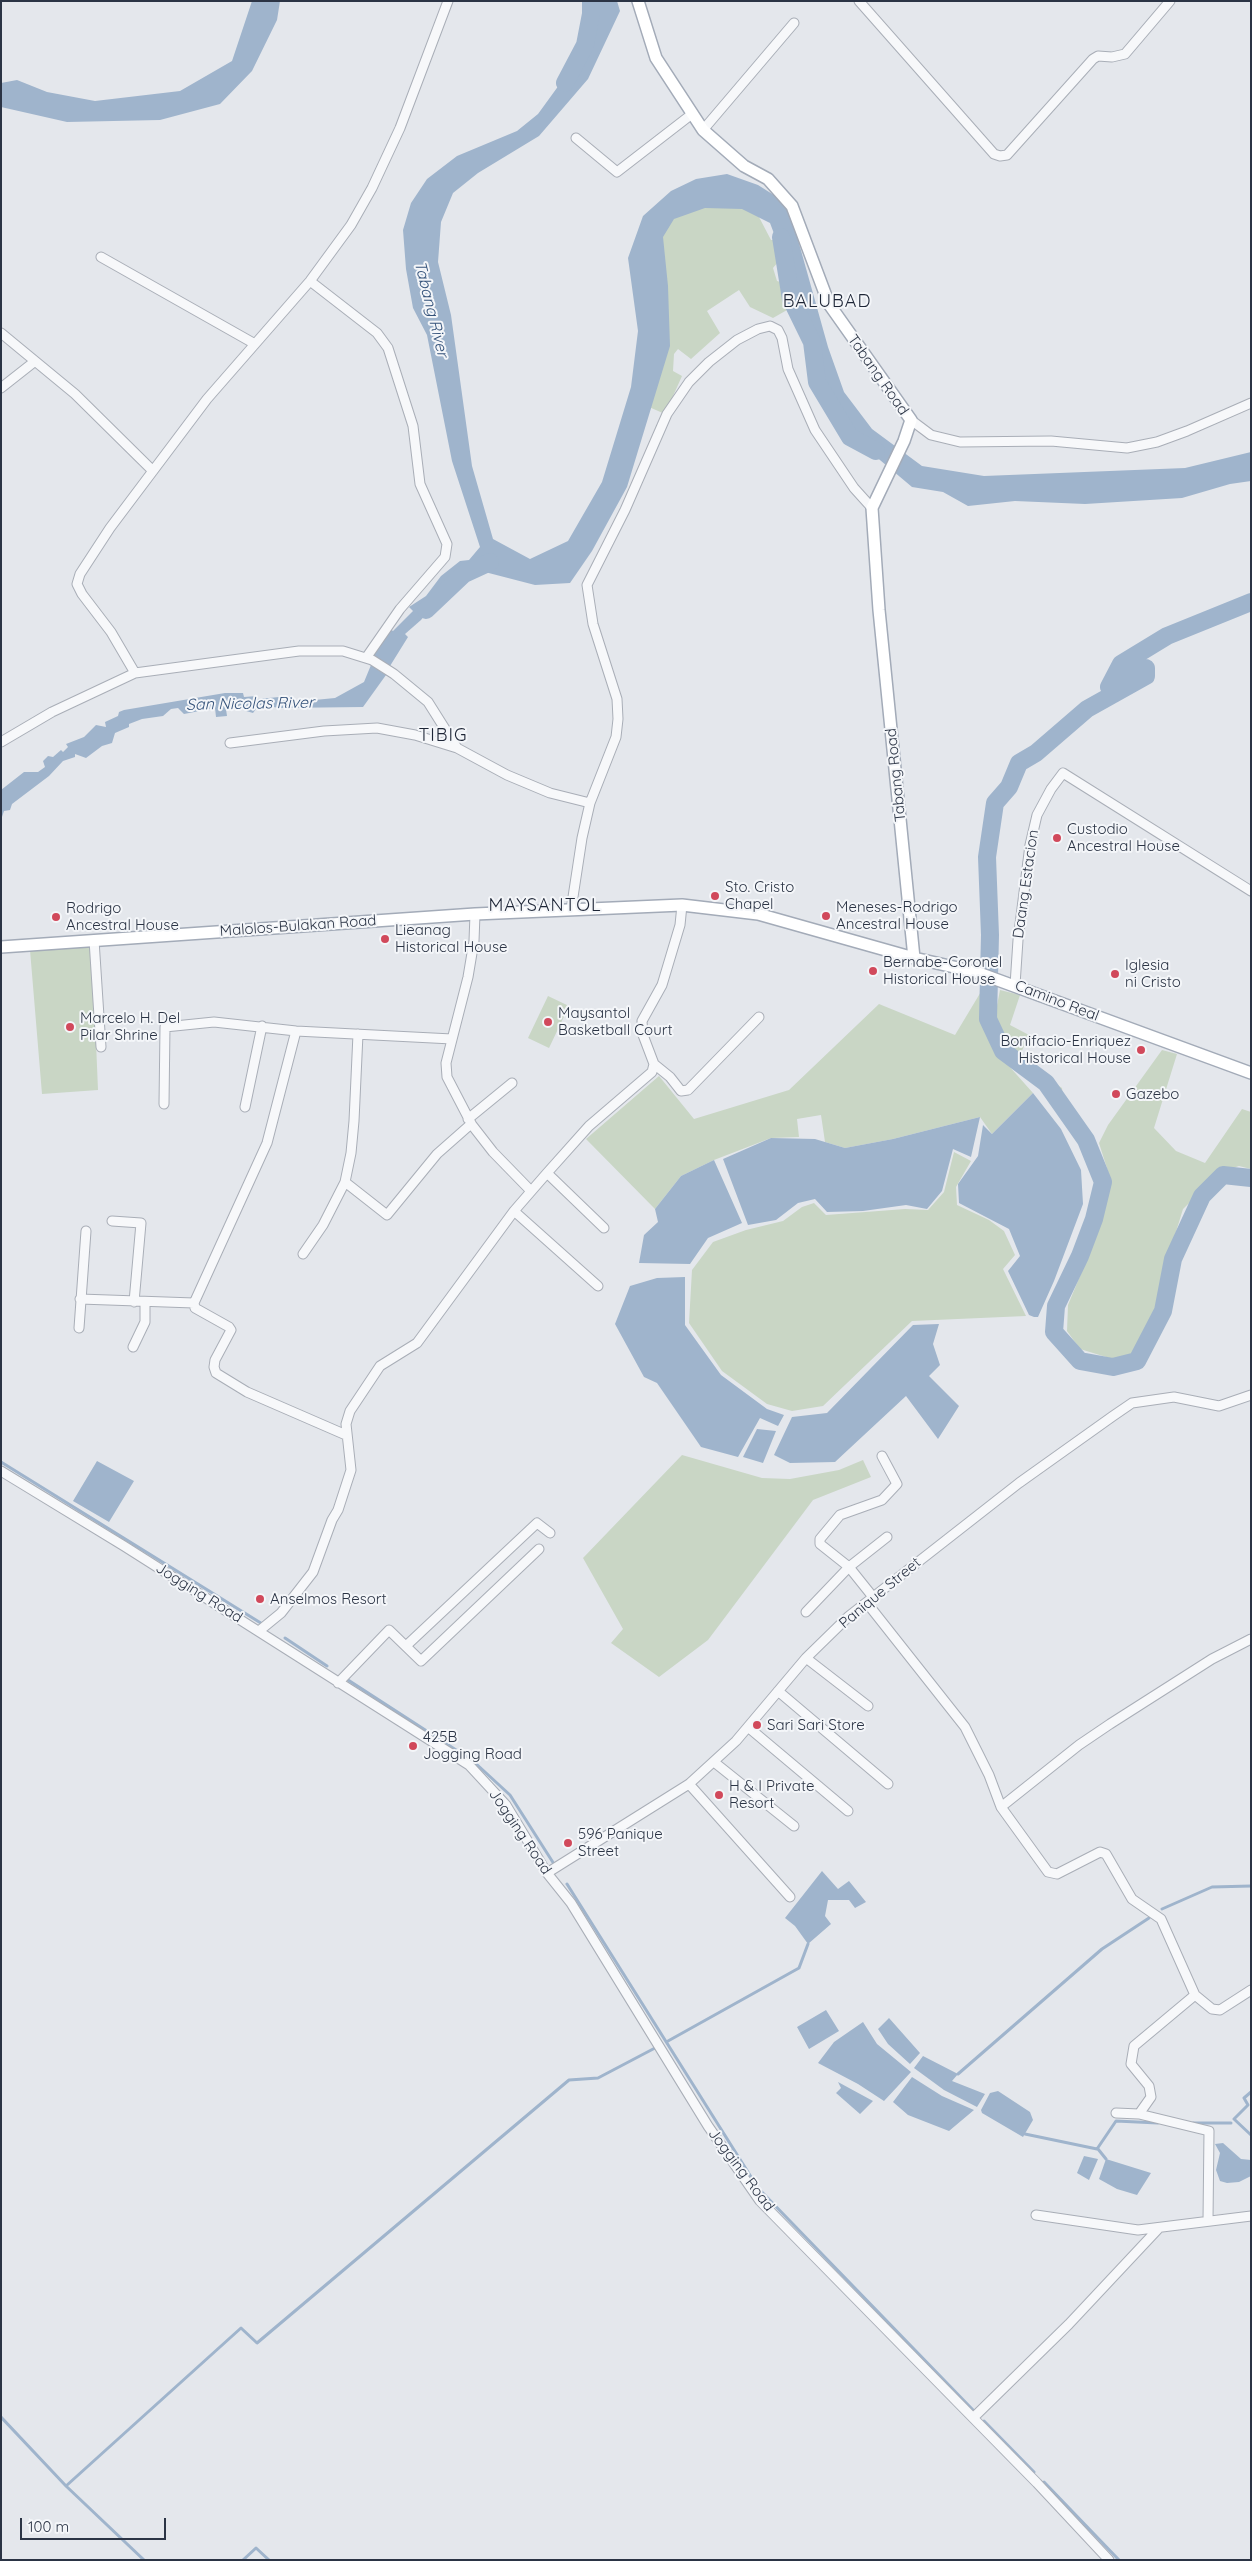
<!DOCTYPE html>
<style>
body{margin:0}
#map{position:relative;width:1252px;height:2561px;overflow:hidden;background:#e4e7ec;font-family:Quicksand,sans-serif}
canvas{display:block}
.frame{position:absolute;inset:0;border:2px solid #2b3445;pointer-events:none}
.scale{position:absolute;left:20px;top:2518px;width:146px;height:22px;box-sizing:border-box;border:2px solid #2b3445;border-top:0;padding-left:6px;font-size:15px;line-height:18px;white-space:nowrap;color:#2b3445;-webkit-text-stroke:4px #f4f6f9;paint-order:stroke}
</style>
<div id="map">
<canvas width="1252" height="2561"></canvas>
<div class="frame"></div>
<div class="scale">100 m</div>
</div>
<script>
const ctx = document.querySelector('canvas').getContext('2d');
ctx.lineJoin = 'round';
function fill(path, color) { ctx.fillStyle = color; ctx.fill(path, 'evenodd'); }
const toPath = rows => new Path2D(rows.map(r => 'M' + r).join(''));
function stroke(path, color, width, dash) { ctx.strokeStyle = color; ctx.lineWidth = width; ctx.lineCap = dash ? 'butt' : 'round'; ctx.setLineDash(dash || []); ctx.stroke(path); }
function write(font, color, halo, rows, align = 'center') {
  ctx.font = font + ' Quicksand,sans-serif'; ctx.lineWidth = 4; ctx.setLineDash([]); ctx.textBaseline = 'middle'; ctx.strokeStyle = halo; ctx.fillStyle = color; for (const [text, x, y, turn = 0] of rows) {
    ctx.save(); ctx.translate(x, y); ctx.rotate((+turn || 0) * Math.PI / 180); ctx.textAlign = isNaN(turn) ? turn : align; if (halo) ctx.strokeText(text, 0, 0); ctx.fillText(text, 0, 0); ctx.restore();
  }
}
fill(toPath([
 [748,196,771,240,777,240,778,245,774,248,778,262,773,268,777,281,784,283,787,310,773,318,750,307,739,290,707,311,720,333,691,359,678,349,674,354,673,371,682,376,665,414,649,407,661,217],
 [92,946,98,1090,42,1094,30,950],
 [982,990,987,1024,1000,1056,1033,1093,992,1134,980,1117,893,1139,845,1148,825,1142,821,1115,797,1119,799,1137,771,1138,714,1160,681,1176,655,1209,586,1139,659,1076,694,1119,789,1090,879,1004,955,1035],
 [1000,990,1020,995,1010,1025,1029,1035,1021,1053,1033,1062,1036,1071,1062,1088,1063,1098,1051,1085,1005,1048,994,1021],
 [548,996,569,1006,549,1048,528,1038],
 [1162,1050,1177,1054,1154,1128,1176,1151,1205,1163,1242,1109,1251,1112,1251,1169,1239,1166,1221,1172,1183,1209,1171,1248,1160,1306,1136,1353,1116,1360,1080,1349,1067,1331,1068,1305,1094,1242,1111,1181,1099,1143,1108,1125],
 [954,1152,971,1161,956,1187,957,1205,989,1220,1004,1231,1015,1255,1003,1269,1026,1316,912,1321,823,1406,792,1411,767,1404,722,1371,689,1323,692,1270,713,1242,746,1230,783,1221,802,1207,814,1203,826,1215,905,1209,928,1210,944,1192],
 [682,1455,762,1478,790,1479,839,1470,863,1460,871,1477,813,1500,708,1640,659,1677,611,1643,623,1629,583,1558]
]), '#c9d6c5');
fill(toPath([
 [252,1,280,1,277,20,252,71,220,104,160,120,67,122,1,107,1,83,17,80,47,92,95,101,180,91,232,61],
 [590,1,617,1,620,11,588,79,539,136,478,173,453,193,441,222,438,262,451,315,472,466,493,539,530,559,568,541,602,482,631,387,638,331,628,258,643,216,671,191,696,179,727,174,758,185,788,204,828,347,844,392,872,429,922,466,984,476,1185,468,1251,452,1251,481,1230,484,1182,498,1085,504,1015,501,968,506,943,492,912,487,836,423,809,360,792,281,770,223,742,209,705,208,674,219,663,237,668,286,670,346,627,487,592,551,570,583,535,585,481,571,464,572,458,581,448,586,421,620,405,634,408,637,390,666,371,654,390,629,393,631,413,611,409,607,426,596,441,576,460,561,469,560,480,547,452,461,427,335,413,308,406,269,403,230,411,203,427,179,457,156,517,131,538,114,591,41],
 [371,665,386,675,363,707,280,708,259,705,253,713,236,708,226,709,227,716,216,717,215,708,184,714,178,708,171,709,163,716,142,719,129,724,129,727,115,733,112,743,102,746,86,758,75,754,75,757,63,761,49,776,12,804,10,810,4,811,1,820,1,790,24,772,38,772,45,767,43,761,48,756,53,757,61,750,63,752,68,747,66,744,84,737,96,725,106,727,105,722,118,716,119,712,124,710,225,693,243,693,244,697,257,696,258,699,290,696,294,702,335,698,364,682],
 [1033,1093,1061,1129,1081,1170,1083,1204,1054,1281,1038,1317,1034,1317,1029,1315,1008,1271,1020,1256,1009,1229,959,1203,958,1184,978,1156,983,1125,992,1134],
 [980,1117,971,1157,953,1149,942,1191,927,1209,906,1205,863,1211,827,1212,815,1199,798,1203,776,1220,748,1225,723,1159,771,1138,815,1139,845,1148,893,1139],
 [714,1160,742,1223,708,1238,690,1264,639,1263,644,1235,658,1222,655,1209,681,1176],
 [685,1277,685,1325,721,1375,767,1409,784,1415,778,1426,760,1418,738,1457,701,1447,657,1383,644,1377,615,1324,630,1286,657,1278],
 [939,1324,933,1344,940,1365,929,1376,959,1406,938,1439,906,1396,835,1462,790,1463,774,1455,792,1417,827,1413,913,1325],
 [757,1429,776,1431,763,1463,743,1457],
 [97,1461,134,1481,109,1522,73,1501],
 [822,1871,838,1889,849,1881,866,1902,855,1908,849,1900,828,1900,825,1916,831,1924,808,1944,795,1926,785,1918],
 [826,2010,839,2031,809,2049,797,2027],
 [889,2018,920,2053,910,2064,888,2044,878,2029],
 [863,2022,877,2044,911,2072,884,2101,858,2084,818,2063,834,2042],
 [923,2056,958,2074,952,2081,985,2094,977,2107,944,2090,914,2068],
 [912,2077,942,2096,974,2110,949,2131,908,2115,893,2102],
 [838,2082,873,2101,860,2114,836,2093,841,2088],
 [998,2091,1030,2112,1033,2120,1023,2137,982,2113,981,2110,990,2093],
 [1223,2143,1241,2159,1251,2160,1251,2176,1239,2182,1227,2183,1220,2181,1216,2170,1220,2153,1215,2144],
 [1084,2156,1098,2159,1089,2180,1077,2173],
 [1106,2159,1151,2173,1137,2195,1117,2189,1099,2179]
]), '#9fb4cc');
stroke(toPath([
 [1,1462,264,1625],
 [285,1638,327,1666],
 [345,1678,473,1761,510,1795,554,1864],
 [567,1884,758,2188,973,2410],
 [1162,1909,1212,1887,1251,1886],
 [668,2041,799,1968,808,1944],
 [958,2074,1102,1949,1149,1918],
 [1251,2092,1244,2098,1248,2105,1234,2119,1251,2135],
 [1193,2123,1231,2123],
 [1025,2134,1097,2149,1116,2121,1158,2123],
 [1098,2149,1106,2159],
 [1,2417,66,2486,144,2560],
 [984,2421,1034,2472],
 [1044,2482,1119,2560],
 [66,2486,241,2328,257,2343,569,2080,598,2078,655,2048],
 [243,2560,256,2548,269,2560]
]), '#9fb4cc', 3);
stroke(toPath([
 [565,83,585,45,591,14,591,1],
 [781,237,791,299,812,342,817,382,850,437,876,451],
 [1251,602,1167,636,1121,664,1109,687,1146,668,1146,676,1087,709,1036,753,1019,763,1009,787,995,803,987,857,990,935,988,1019,1003,1051,1046,1083,1086,1140,1103,1182,1094,1219,1080,1256,1056,1306,1054,1332,1080,1361,1113,1367,1137,1361,1163,1311,1173,1259,1202,1196,1223,1175,1251,1178],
 [426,610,464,574,490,562]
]), '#9fb4cc', 18);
const minor = toPath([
 [859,1,994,154,1000,156,1007,155,1093,59,1098,56,1112,57,1125,54,1170,1],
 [703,130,794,23],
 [576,138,617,172,692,114],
 [101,257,255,344],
 [310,281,377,333,388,348,413,426,420,484,447,544,445,557,400,609,366,658],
 [1,333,75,394,153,471],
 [1,388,34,362],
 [911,420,931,435,960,442,1051,441,1127,448,1157,442,1187,431,1251,403],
 [135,673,111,632,82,594,77,584,80,574,110,528,207,399,310,281,351,225,372,188,400,128,448,1],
 [1,742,52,712,135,673,299,651,343,651,372,660,394,674,428,702,457,748,507,775,550,793,590,803],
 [230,743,324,731,377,728,415,735,457,748],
 [571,910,582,838,590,803,616,737,618,719,617,699,593,624,587,585,625,510,667,414,689,382,709,362,737,340,758,329,770,326,778,330,782,338,788,369,815,430,854,488,872,508],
 [475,914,474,941,468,977,446,1063,447,1077,472,1125,493,1152,531,1191],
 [94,940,101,1047],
 [1015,985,1018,940,1030,845,1037,815,1051,789,1063,773,1251,891],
 [296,1031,267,1143,194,1303,195,1308,229,1327,231,1330,215,1360,214,1367,216,1373,247,1392,346,1435],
 [654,1064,670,1077,681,1091,688,1090,759,1017],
 [164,1104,165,1027,214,1022,296,1031,452,1039],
 [245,1107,262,1026],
 [468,1119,512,1083],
 [547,1173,604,1228],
 [345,1182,387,1215,437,1154,471,1124],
 [514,1211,598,1286],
 [112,1221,141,1223,134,1302],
 [303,1254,323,1225,345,1182,351,1153,354,1121,358,1034],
 [80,1299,194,1303],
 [79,1328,86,1231],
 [133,1347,145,1322,145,1303],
 [1,1471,124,1546,469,1765,506,1805,547,1873,571,1903,708,2126,760,2201,1037,2483,1109,2560],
 [873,1597,849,1567,820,1544,820,1539,840,1515,882,1500,897,1484,882,1456],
 [867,1603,965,1727,989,1775,1001,1807,1048,1872,1057,1874,1100,1852,1106,1854,1132,1899,1161,1919,1195,1995],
 [806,1612,849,1567,887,1537],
 [259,1631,281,1613,313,1572,332,1520,338,1510,351,1470,346,1424,350,1411,380,1366,417,1343,514,1211,547,1173,589,1126,652,1072,654,1064,643,1035,642,1021,662,985,680,925,682,905],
 [407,1645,537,1523,550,1533],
 [806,1658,868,1706],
 [338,1683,389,1630,421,1661,539,1549],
 [778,1691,888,1784],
 [748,1727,848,1811],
 [714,1762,794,1826],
 [689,1784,790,1897],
 [1001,1807,1079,1745,1110,1724,1212,1659,1251,1639],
 [547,1873,689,1784,736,1741,806,1658,849,1616,1019,1483,1113,1416,1132,1403,1174,1397,1219,1406,1251,1395],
 [1116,2113,1139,2114,1209,2131,1208,2220],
 [1139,2114,1151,2097,1149,2086,1131,2064,1134,2046,1195,1995,1212,2009,1220,2010,1251,1990],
 [1036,2215,1138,2230,1251,2216],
 [973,2418,1069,2324,1159,2228]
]);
const major = toPath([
 [638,1,656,58,703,130,744,166,768,179,792,206,829,304,911,420,904,441,872,508,879,610,914,958],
 [1,947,475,914,682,905,758,914,914,958,976,972,1251,1073]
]);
stroke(minor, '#a9aeb7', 11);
stroke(major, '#a3abb8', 14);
stroke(minor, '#f7f8fa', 9);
stroke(major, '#fff', 11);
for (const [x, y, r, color] of [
 [1057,838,5,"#d1495b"],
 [715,896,5,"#d1495b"],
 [826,916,5,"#d1495b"],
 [56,917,5,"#d1495b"],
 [385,939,5,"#d1495b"],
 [873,971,5,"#d1495b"],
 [1115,974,5,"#d1495b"],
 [548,1022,5,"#d1495b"],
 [70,1027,5,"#d1495b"],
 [1141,1050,5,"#d1495b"],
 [1116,1094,5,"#d1495b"],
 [260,1599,5,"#d1495b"],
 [757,1725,5,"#d1495b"],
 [413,1746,5,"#d1495b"],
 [719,1795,5,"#d1495b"],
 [568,1843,5,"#d1495b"]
]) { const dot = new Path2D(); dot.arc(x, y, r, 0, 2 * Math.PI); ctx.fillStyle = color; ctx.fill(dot); stroke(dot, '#f4f6f9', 2); }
write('15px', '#2b3445', '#f4f6f9', [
 ["Tabang Road",878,375,55],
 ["Tabang Road",896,775,-96],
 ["Daang Estacion",1026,884,-82],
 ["Malolos-Bulakan Road",298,926,-4],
 ["Camino Real",1057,1001,21],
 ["Jogging Road",199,1593,32],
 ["Panique Street",880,1593,-40],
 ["Jogging Road",520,1832,56],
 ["Jogging Road",741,2170,53]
]);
write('15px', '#2b3445', '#f4f6f9', [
 ["Custodio",1067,829],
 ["Ancestral House",1067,846],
 ["Sto. Cristo",725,887],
 ["Chapel",725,904],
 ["Meneses-Rodrigo",836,907],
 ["Ancestral House",836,924],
 ["Rodrigo",66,908],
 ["Ancestral House",66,925],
 ["Lieanag",395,930],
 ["Historical House",395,947],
 ["Bernabe-Coronel",883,962],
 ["Historical House",883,979],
 ["Iglesia",1125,965],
 ["ni Cristo",1125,982],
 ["Maysantol",558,1013],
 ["Basketball Court",558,1030],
 ["Marcelo H. Del",80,1018],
 ["Pilar Shrine",80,1035],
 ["Bonifacio-Enriquez",1131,1041,"right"],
 ["Historical House",1131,1058,"right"],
 ["Gazebo",1126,1094],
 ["Anselmos Resort",270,1599],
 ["Sari Sari Store",767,1725],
 ["425B",423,1737],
 ["Jogging Road",423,1754],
 ["H & I Private",729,1786],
 ["Resort",729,1803],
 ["596 Panique",578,1834],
 ["Street",578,1851]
], 'left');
write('italic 16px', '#34527a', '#f4f6f9', [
 ["Tabang River",431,309,76],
 ["San Nicolas River",250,704,-1]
]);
ctx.letterSpacing = '1px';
write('18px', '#1d2536', '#f4f6f9', [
 ["BALUBAD",827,302],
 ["TIBIG",443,736],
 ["MAYSANTOL",545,906]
]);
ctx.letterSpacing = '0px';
</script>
